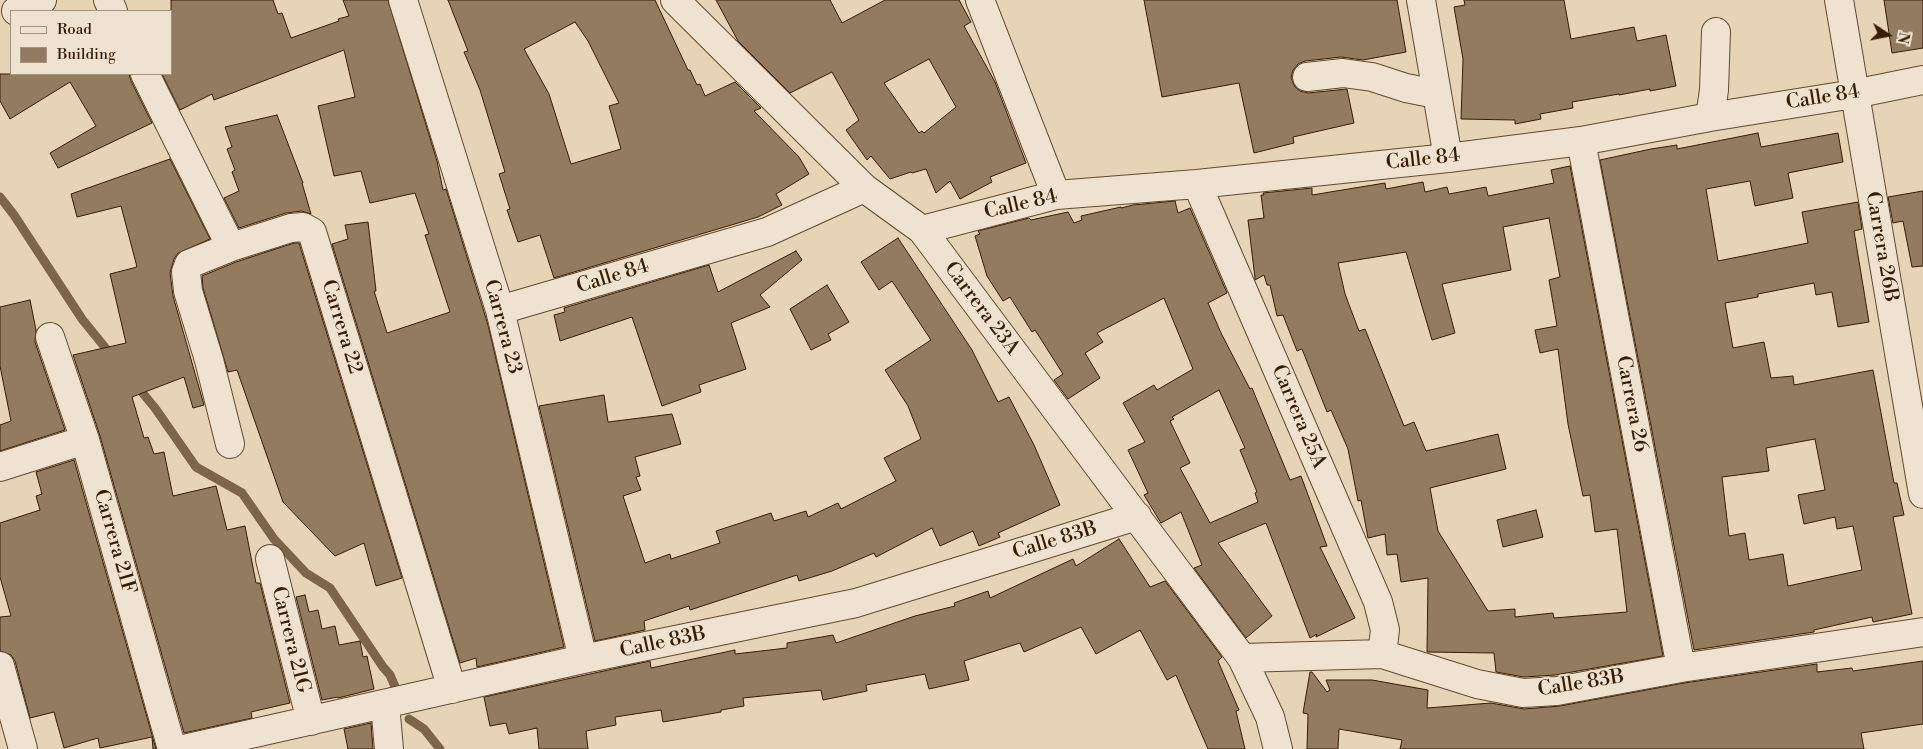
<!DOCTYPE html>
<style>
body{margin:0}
#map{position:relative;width:1923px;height:749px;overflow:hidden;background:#e7d3b6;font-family:"Libre Bodoni",serif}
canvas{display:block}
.legend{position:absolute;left:10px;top:10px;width:162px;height:65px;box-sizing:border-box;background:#efe2d0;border:1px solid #a5937e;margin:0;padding:6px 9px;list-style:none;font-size:15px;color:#371c02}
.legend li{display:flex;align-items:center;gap:10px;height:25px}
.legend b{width:25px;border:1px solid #a5937e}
.north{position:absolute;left:1863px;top:10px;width:50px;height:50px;-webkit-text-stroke:4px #efe2d0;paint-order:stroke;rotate:101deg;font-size:14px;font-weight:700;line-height:20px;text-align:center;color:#371c02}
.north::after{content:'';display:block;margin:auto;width:18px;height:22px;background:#371c02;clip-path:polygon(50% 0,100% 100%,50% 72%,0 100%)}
</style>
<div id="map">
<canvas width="1923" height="749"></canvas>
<ul class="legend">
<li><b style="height:6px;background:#efe2d0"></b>Road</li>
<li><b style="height:14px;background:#937b60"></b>Building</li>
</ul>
<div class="north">N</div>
</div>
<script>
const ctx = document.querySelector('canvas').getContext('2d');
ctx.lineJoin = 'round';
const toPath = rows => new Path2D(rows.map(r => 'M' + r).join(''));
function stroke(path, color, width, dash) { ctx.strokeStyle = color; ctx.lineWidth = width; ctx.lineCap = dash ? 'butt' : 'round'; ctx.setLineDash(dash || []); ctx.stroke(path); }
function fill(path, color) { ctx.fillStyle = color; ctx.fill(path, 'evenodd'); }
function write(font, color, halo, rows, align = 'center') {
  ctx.font = font + ' "Libre Bodoni",serif'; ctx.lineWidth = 4; ctx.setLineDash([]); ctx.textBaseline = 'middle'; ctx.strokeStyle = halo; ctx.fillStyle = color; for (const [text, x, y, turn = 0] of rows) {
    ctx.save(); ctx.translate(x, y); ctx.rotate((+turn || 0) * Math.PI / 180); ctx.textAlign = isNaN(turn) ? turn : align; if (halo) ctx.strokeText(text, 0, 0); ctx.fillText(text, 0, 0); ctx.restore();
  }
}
stroke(toPath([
 [0,197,14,215,82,319,112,356],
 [136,385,155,408,196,467,242,493,274,539,306,573,330,588,383,667,390,675,396,689],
 [409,719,424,729,440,749]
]), '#7d6549', 9);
const building = toPath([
 [171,0,273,0,278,14,282,13,291,38,339,21,338,19,349,16,343,0,388,0,437,161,443,190,446,189,488,325,564,647,477,667,476,658,460,663,332,244,348,239,345,225,368,222,376,291,374,291,387,333,450,312,425,235,429,234,415,193,370,203,361,171,334,176,318,106,355,97,344,50,214,100,212,94,180,110,162,74,171,74,171,0],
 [448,0,655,0,688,70,690,70,697,85,700,84,705,96,735,82,761,108,754,111,799,157,809,174,776,194,782,205,758,217,554,278,540,235,518,242,507,210,510,209,499,174,505,172,480,90,464,52,468,51,448,0],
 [575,22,588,41,619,103,609,106,621,149,571,164,549,94,524,49,575,22],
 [716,0,830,0,842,23,885,0,959,0,971,22,964,26,995,82,1026,163,990,177,992,182,960,199,950,181,936,193,926,169,912,173,911,172,890,179,871,156,867,160,846,130,859,120,832,72,790,93,738,41,716,0],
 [929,59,956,107,924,133,922,131,919,133,884,83,929,59],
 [1144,0,1397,0,1406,52,1363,60,1341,57,1305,61,1298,64,1293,70,1291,78,1295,87,1300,91,1308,93,1347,89,1354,123,1293,137,1294,143,1254,153,1239,83,1162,97,1144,0],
 [1464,0,1564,0,1571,39,1634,27,1637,41,1666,35,1676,86,1650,91,1650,89,1619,95,1619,94,1572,102,1573,108,1540,114,1541,119,1515,124,1515,120,1461,119,1463,59,1454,7,1465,5,1464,0],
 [1884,0,1923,0,1923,48,1892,53,1884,0],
 [0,74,129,74,131,81,152,123,58,168,50,153,96,126,70,82,10,119,0,101,0,74],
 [277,115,303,183,302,183,311,214,302,211,286,213,239,228,224,198,239,191,232,172,235,170,227,149,232,147,225,127,277,115],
 [1758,133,1761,147,1838,133,1843,162,1788,173,1793,198,1755,206,1750,181,1706,189,1718,261,1808,243,1802,212,1858,202,1862,229,1854,231,1869,322,1838,327,1832,292,1816,295,1814,283,1758,294,1758,297,1725,303,1733,348,1764,342,1771,378,1793,376,1794,385,1873,370,1894,483,1897,483,1904,515,1893,517,1912,614,1873,622,1872,617,1814,630,1814,632,1694,650,1600,160,1651,149,1677,145,1677,149,1758,133],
 [1815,439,1825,490,1798,495,1804,524,1835,517,1837,529,1853,526,1862,570,1788,586,1783,554,1749,560,1745,533,1729,536,1722,477,1769,471,1766,448,1815,439],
 [170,159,210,239,178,253,174,259,170,273,173,296,204,405,193,408,184,377,132,397,144,438,148,437,154,454,164,452,173,496,216,486,227,530,245,526,256,583,260,583,290,703,251,712,252,718,184,733,100,436,73,355,126,343,110,274,137,267,121,206,77,217,71,194,170,159],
 [1570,166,1663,656,1555,675,1524,677,1496,672,1494,653,1427,652,1428,578,1401,582,1397,554,1387,555,1385,534,1368,538,1361,500,1358,501,1348,449,1331,410,1327,412,1302,349,1297,351,1283,315,1277,316,1270,285,1267,285,1264,275,1255,280,1255,278,1248,220,1264,218,1261,195,1264,195,1263,193,1312,188,1312,195,1385,183,1386,189,1423,182,1425,192,1447,187,1449,194,1486,187,1488,196,1554,183,1551,170,1570,166],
 [1549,218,1560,277,1549,280,1557,326,1535,330,1540,353,1558,349,1568,424,1583,496,1590,495,1595,532,1617,529,1627,612,1554,618,1553,613,1515,617,1515,609,1488,611,1438,531,1430,488,1506,469,1498,434,1426,451,1414,422,1404,426,1365,329,1359,331,1345,294,1338,263,1406,252,1432,340,1455,333,1442,284,1511,270,1503,227,1549,218],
 [1923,191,1923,266,1912,267,1903,221,1893,223,1888,197,1923,191],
 [1175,201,1178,213,1190,208,1227,293,1208,303,1221,333,1250,389,1252,388,1290,480,1301,476,1327,546,1320,547,1355,618,1316,637,1317,634,1310,638,1266,523,1218,543,1272,616,1246,638,1194,568,1202,565,1181,512,1161,523,1144,495,1148,493,1128,450,1145,442,1123,403,1154,385,1157,390,1193,369,1164,298,1097,333,1103,342,1085,353,1100,378,1068,399,1054,380,1063,374,1035,330,1032,332,1010,297,1003,301,987,276,975,236,980,234,978,231,1029,218,1031,220,1068,212,1074,223,1082,220,1081,216,1121,207,1121,208,1133,205,1175,201],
 [1219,390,1245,448,1240,450,1257,492,1255,493,1258,502,1210,523,1180,468,1190,463,1170,421,1174,419,1172,417,1219,390],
 [898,238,972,350,998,402,1009,397,1034,445,1060,505,998,533,1000,537,979,546,973,531,940,546,932,528,876,557,874,553,832,571,799,581,797,575,690,610,689,606,644,621,645,630,595,641,539,406,604,395,608,422,672,414,681,444,635,457,640,476,636,477,641,490,623,496,645,563,670,554,671,559,720,543,716,531,771,513,774,521,806,511,808,517,838,503,841,509,896,481,884,458,921,439,908,406,885,370,931,340,892,281,879,290,861,262,898,238],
 [294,243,299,243,402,578,376,586,364,543,335,556,283,502,237,370,228,372,203,288,202,276,236,262,294,243],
 [796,251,802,260,760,295,770,307,731,323,746,369,699,385,701,392,662,406,632,317,560,341,554,315,565,312,564,308,709,265,718,292,796,251],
 [827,285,849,322,828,334,831,340,811,350,790,309,827,285],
 [30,300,36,330,35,342,65,430,0,451,0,425,11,421,0,366,0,307,30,300],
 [74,460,156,749,153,749,152,737,100,748,98,738,64,748,54,712,30,718,15,661,11,655,0,651,0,617,11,616,0,577,0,523,40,510,36,496,42,494,36,472,74,460],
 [1536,510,1543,537,1503,547,1497,520,1536,510],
 [1119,539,1150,587,1165,581,1222,657,1218,661,1239,710,1236,711,1245,749,1208,749,1176,675,1167,680,1140,630,1096,654,1081,627,1024,652,1020,643,964,661,969,680,929,689,925,674,866,685,867,691,823,700,821,690,743,698,744,706,721,710,721,712,663,722,661,710,615,717,616,725,586,731,588,749,539,749,537,728,509,734,506,723,490,726,484,697,650,661,651,668,735,650,735,654,787,648,787,643,833,635,836,643,915,616,955,606,954,603,988,591,990,598,1073,559,1076,566,1119,539],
 [305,595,309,612,318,610,322,629,335,626,339,645,360,641,363,657,367,656,374,689,338,698,338,697,322,700,296,597,305,595],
 [1923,661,1923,724,1861,733,1864,749,1400,749,1402,740,1339,729,1338,749,1307,749,1308,714,1303,713,1310,672,1312,672,1327,692,1330,690,1326,680,1372,680,1428,690,1427,708,1491,703,1524,709,1560,706,1684,683,1817,664,1817,672,1852,668,1853,671,1923,661],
 [371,723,373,749,348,749,344,729,371,723]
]);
fill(building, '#937b60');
stroke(building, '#371c02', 1);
const minor = toPath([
 [108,0,113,11],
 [403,0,500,310,583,659],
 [675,0,864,188,922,230,1242,658,1270,717,1278,749],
 [980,0,1056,195],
 [1421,0,1448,158],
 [1839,0,1923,494],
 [16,11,42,0],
 [145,74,231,247],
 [1307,77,1343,73,1372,77,1406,88,1436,94],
 [1710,117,1714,90,1716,32],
 [1581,141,1681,668],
 [1197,184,1378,602,1385,630,1382,654],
 [922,230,1056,195,1197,184,1448,158,1581,141,1710,117,1854,94,1923,80],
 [500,310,767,232,864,188],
 [50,337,85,440,172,749],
 [230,444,209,360,188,291,186,272,189,264,231,247,291,228,303,227,312,232,452,689],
 [0,467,85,440],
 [270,559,311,721],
 [1242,658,1382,654,1477,684,1523,693,1557,691,1681,668,1923,632],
 [0,666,23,749],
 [385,704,389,749],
 [184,749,583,659,856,603,1137,516]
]);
stroke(minor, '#634a2f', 30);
stroke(minor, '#efe2d0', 28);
write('20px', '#371c02', '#efe2d0', [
 ["Calle 84",1823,98,-9],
 ["Calle 84",1423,160,-6],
 ["Calle 84",1021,205,-13],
 ["Carrera 26B",1881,247,80],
 ["Calle 84",613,277,-17],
 ["Carrera 23A",981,309,53],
 ["Carrera 22",341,327,73],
 ["Carrera 23",502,327,75],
 ["Carrera 26",1631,404,79],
 ["Carrera 25A",1298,417,67],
 ["Calle 83B",1055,541,-17],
 ["Carrera 21F",114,542,74],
 ["Carrera 21G",290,640,76],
 ["Calle 83B",663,643,-12],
 ["Calle 83B",1581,684,-9]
]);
</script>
